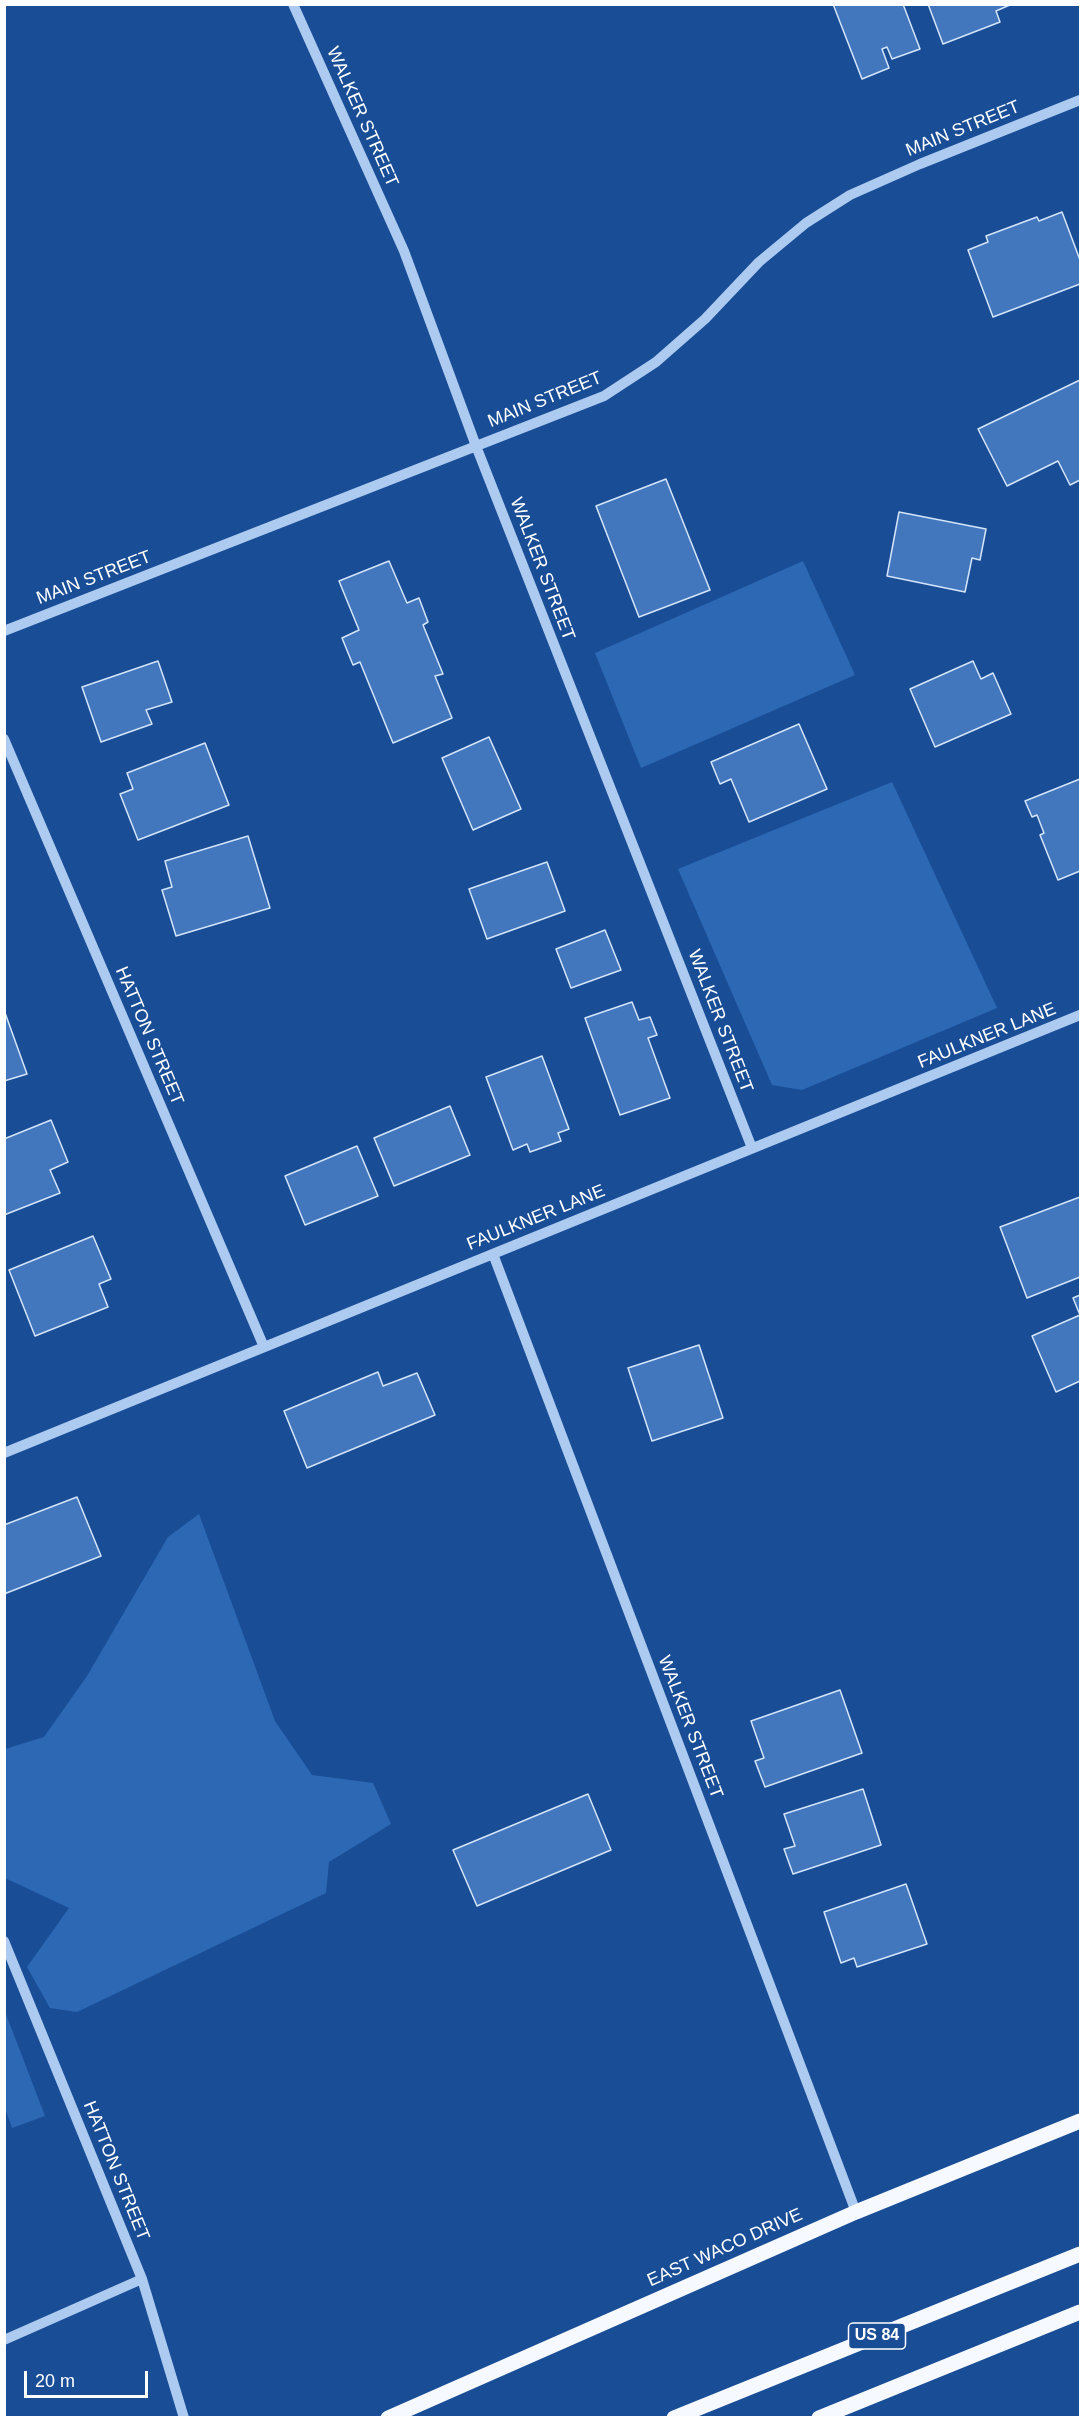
<!DOCTYPE html>
<style>
body{margin:0}
#map{position:relative;width:1085px;height:2422px;overflow:hidden;background:#194e97;font-family:Helvetica,sans-serif}
canvas{display:block}
.frame{position:absolute;inset:0;border:6px solid #fff;pointer-events:none}
.scale{position:absolute;left:24px;top:2371px;width:124px;height:27px;box-sizing:border-box;border:3px solid #fff;border-top:0;padding-left:8px;font-size:18px;line-height:21px;white-space:nowrap;color:#fff;-webkit-text-stroke:4px #194e97;paint-order:stroke}
</style>
<div id="map">
<canvas width="1085" height="2422"></canvas>
<div class="frame"></div>
<div class="scale">20 m</div>
</div>
<script>
const ctx = document.querySelector('canvas').getContext('2d');
ctx.lineJoin = 'round';
function fill(path, color) { ctx.fillStyle = color; ctx.fill(path, 'evenodd'); }
const toPath = rows => new Path2D(rows.map(r => 'M' + r).join(''));
function stroke(path, color, width, dash) { ctx.strokeStyle = color; ctx.lineWidth = width; ctx.lineCap = dash ? 'butt' : 'round'; ctx.setLineDash(dash || []); ctx.stroke(path); }
function write(font, color, halo, rows, align = 'center') {
  ctx.font = font + ' Helvetica,sans-serif'; ctx.lineWidth = 5; ctx.setLineDash([]); ctx.textBaseline = 'middle'; ctx.strokeStyle = halo; ctx.fillStyle = color; for (const [text, x, y, turn = 0] of rows) {
    ctx.save(); ctx.translate(x, y); ctx.rotate((+turn || 0) * Math.PI / 180); ctx.textAlign = isNaN(turn) ? turn : align; if (halo) ctx.strokeText(text, 0, 0); ctx.fillText(text, 0, 0); ctx.restore();
  }
}
fill(toPath([
 [803,561,855,675,641,768,595,653],
 [892,782,997,1008,802,1090,772,1085,678,869],
 [199,1514,275,1721,312,1775,373,1783,391,1824,329,1862,326,1893,77,2012,50,2008,27,1967,69,1908,5,1878,5,1749,44,1737,87,1676,168,1537],
 [4,2009,45,2116,12,2128,5,2108]
]), '#2d68b4');
const building = toPath([
 [833,4,903,4,920,49,892,59,887,47,882,49,889,68,862,79,833,4],
 [928,4,1012,4,996,11,1000,22,943,44,928,4],
 [1062,212,1080,260,1080,284,993,317,968,250,988,242,986,236,1037,217,1039,221,1062,212],
 [1080,380,1080,480,1070,485,1058,461,1007,486,978,429,1080,380],
 [666,479,710,590,639,617,596,506,666,479],
 [899,512,986,529,980,560,972,558,965,592,887,576,899,512],
 [389,561,407,603,419,598,428,622,423,625,443,674,435,676,452,718,393,743,360,662,353,665,342,638,359,630,339,581,389,561],
 [158,661,172,702,146,710,152,724,101,742,82,687,158,661],
 [973,661,981,679,993,673,1011,714,935,747,910,689,973,661],
 [799,724,827,789,749,822,731,779,720,784,711,762,799,724],
 [489,737,521,809,473,830,442,758,489,737],
 [205,743,229,805,138,840,120,794,133,789,127,773,205,743],
 [1080,779,1080,871,1058,880,1040,835,1044,833,1037,815,1032,817,1025,801,1080,779],
 [248,836,270,908,176,936,162,890,172,887,165,861,248,836],
 [547,862,565,911,487,939,469,889,547,862],
 [605,930,621,970,571,988,556,949,605,930],
 [632,1002,639,1020,650,1017,657,1035,648,1038,670,1098,620,1115,585,1018,632,1002],
 [4,1010,27,1074,4,1081,4,1010],
 [542,1056,569,1129,558,1133,561,1141,530,1152,527,1144,513,1150,486,1077,542,1056],
 [450,1106,470,1155,394,1186,374,1138,450,1106],
 [51,1120,68,1162,50,1170,60,1193,4,1215,4,1139,51,1120],
 [357,1146,378,1196,305,1225,285,1176,357,1146],
 [1080,1197,1080,1277,1027,1298,1000,1227,1080,1197],
 [93,1236,111,1279,99,1284,108,1307,35,1336,9,1270,93,1236],
 [1080,1295,1080,1315,1073,1298,1080,1295],
 [1080,1315,1080,1381,1056,1392,1032,1336,1080,1315],
 [699,1345,723,1418,652,1441,628,1368,699,1345],
 [378,1372,383,1386,417,1373,435,1415,307,1468,284,1411,378,1372],
 [77,1497,101,1556,4,1594,4,1525,77,1497],
 [840,1690,862,1753,765,1787,755,1761,764,1758,751,1721,840,1690],
 [863,1789,881,1845,793,1874,784,1849,795,1846,784,1814,863,1789],
 [588,1794,611,1850,477,1906,453,1850,588,1794],
 [906,1884,927,1944,857,1967,854,1958,841,1963,824,1912,906,1884]
]);
fill(building, '#4277be');
stroke(building, '#d4e5fb', 1.5);
stroke(toPath([
 [293,4,404,251,476,446,752,1148],
 [4,631,604,396,656,362,705,319,759,262,806,223,850,195,920,164,1080,100],
 [4,739,264,1347],
 [493,1254,856,2212],
 [4,1453,1080,1015],
 [4,1941,142,2279,184,2418],
 [4,2340,142,2279]
]), '#adcaf0', 10);
stroke(toPath([
 [388,2418,856,2212,1080,2121],
 [674,2418,1080,2254],
 [819,2418,1080,2312]
]), '#f6f9ff', 15);
for (const [x, y, w] of [
 [877,2336,57]
]) { const box = new Path2D(); box.roundRect(x - w / 2, y - 13, w, 26, 4.5); ctx.fillStyle = '#194e97'; ctx.fill(box); stroke(box, '#fff', 1.5); }
write('bold 16px', '#fff', null, [
 ["US 84",877,2336]
]);
write('18px', '#fff', '#194e97', [
 ["WALKER STREET",362,117,66],
 ["MAIN STREET",963,129,-22],
 ["MAIN STREET",545,400,-22],
 ["WALKER STREET",542,569,69],
 ["MAIN STREET",94,578,-21],
 ["WALKER STREET",720,1021,69],
 ["HATTON STREET",149,1036,67],
 ["FAULKNER LANE",987,1036,-22],
 ["FAULKNER LANE",536,1218,-22],
 ["WALKER STREET",690,1727,69],
 ["HATTON STREET",116,2171,68],
 ["EAST WACO DRIVE",725,2248,-24]
]);
</script>
